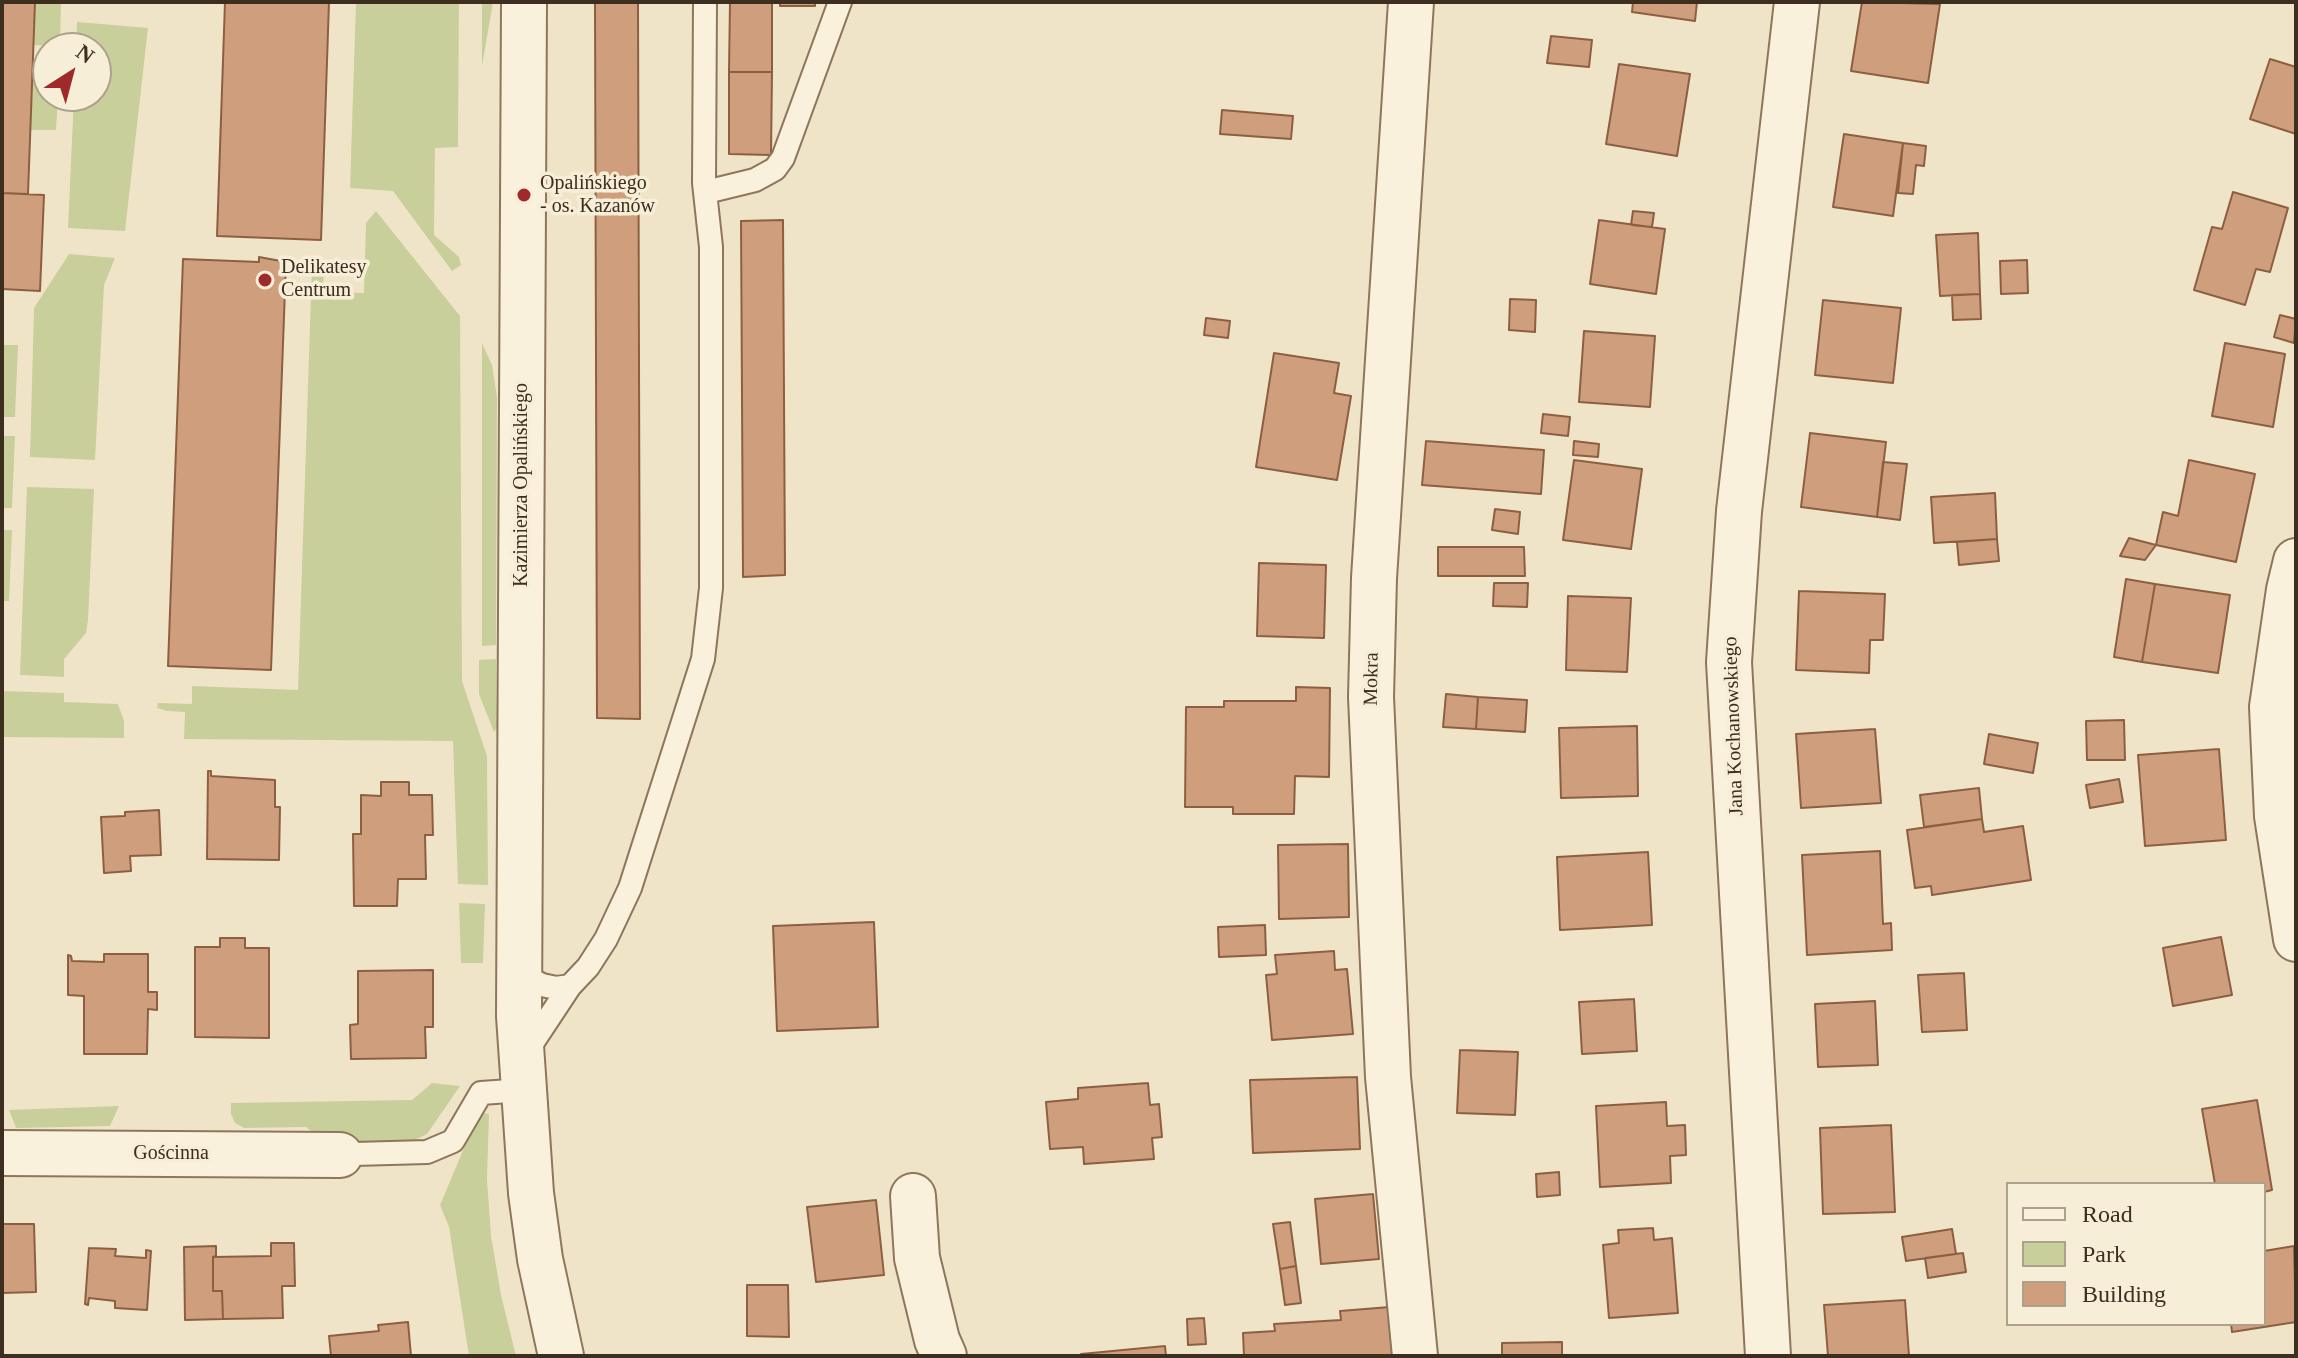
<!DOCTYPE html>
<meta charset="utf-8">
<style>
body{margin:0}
#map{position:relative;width:2298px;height:1358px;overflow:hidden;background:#f0e4c8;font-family:Georgia,serif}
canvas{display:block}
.frame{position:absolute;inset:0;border:4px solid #3d2e20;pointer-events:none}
.legend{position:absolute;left:2006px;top:1182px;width:260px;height:144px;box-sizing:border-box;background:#f7eed8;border:2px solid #ada18e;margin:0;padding:10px 14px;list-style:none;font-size:24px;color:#3d2e20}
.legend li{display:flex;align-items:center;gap:16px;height:40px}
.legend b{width:40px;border:2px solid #ada18e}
.north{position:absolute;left:32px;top:32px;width:80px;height:80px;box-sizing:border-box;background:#f7eed8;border:2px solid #ada18e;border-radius:50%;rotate:36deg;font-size:22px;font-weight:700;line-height:32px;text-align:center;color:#3d2e20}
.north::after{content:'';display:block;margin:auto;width:28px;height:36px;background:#9e2a2b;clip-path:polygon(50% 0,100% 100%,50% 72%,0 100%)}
</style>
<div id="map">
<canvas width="2298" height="1358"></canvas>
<div class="frame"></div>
<ul class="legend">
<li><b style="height:10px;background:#faf1dc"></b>Road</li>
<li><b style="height:22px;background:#c9cf9b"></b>Park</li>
<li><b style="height:22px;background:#cf9f7d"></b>Building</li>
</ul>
<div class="north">N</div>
</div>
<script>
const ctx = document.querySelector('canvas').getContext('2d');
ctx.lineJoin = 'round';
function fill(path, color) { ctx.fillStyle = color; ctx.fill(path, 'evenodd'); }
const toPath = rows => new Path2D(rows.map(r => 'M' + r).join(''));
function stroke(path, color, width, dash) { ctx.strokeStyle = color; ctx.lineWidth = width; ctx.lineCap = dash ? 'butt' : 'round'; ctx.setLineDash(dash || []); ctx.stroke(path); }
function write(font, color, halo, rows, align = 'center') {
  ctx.font = font + ' Georgia,serif'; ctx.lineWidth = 7; ctx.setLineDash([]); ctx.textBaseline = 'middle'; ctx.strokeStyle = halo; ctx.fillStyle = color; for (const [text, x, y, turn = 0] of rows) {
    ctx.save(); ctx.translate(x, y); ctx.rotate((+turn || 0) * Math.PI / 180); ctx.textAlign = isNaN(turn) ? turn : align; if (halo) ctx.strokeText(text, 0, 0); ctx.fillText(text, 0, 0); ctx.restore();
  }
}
fill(toPath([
 [35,2,61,2,60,46,33,45],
 [356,2,459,2,458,147,435,148,434,235,459,257,461,265,452,271,393,191,350,188],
 [482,2,493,2,482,66],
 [77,22,148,28,125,231,68,228,74,96,96,96,96,48,76,48],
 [33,65,48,66,48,96,58,96,56,130,30,130],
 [376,211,460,316,462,681,487,756,488,885,458,884,453,741,184,739,185,712,167,711,157,708,158,703,192,704,192,686,298,690,312,264,324,265,323,292,364,293,366,223],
 [69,254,115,258,104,285,95,460,30,457,34,308],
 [482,343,492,365,497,397,496,645,482,646],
 [2,345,18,345,15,417,2,417],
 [2,436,15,436,12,508,2,508],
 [27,487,94,489,88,620,86,633,64,659,64,677,20,675],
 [2,530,12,530,9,601,2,601],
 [496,659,497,728,494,732,479,694,479,660],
 [2,691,64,693,64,702,118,704,124,721,124,738,2,737],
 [459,903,485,904,483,963,461,963],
 [432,1083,460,1086,427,1134,413,1141,325,1143,306,1127,244,1128,235,1123,231,1114,231,1103,412,1100],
 [119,1106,110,1126,16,1128,9,1110],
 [482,1113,489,1114,487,1179,491,1236,501,1295,516,1356,469,1356,449,1227,440,1205,475,1122]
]), '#c9cf9b');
const building = toPath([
 [2,2,35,2,28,194,2,193,2,2],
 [225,2,329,2,321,240,217,236,225,2],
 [595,2,638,2,640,719,597,718,595,2],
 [730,2,772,2,772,72,729,72,730,2],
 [780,2,815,2,815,6,780,6,780,2],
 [1633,2,1697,2,1695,21,1632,12,1633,2],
 [1862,2,1940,4,1928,83,1851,71,1862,2],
 [1551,36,1592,40,1589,67,1547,63,1551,36],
 [2270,59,2296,67,2296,134,2250,119,2270,59],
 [1619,64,1690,74,1677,156,1606,144,1619,64],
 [729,72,772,72,771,155,729,154,729,72],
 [1222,110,1293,116,1291,139,1220,134,1222,110],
 [1844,134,1903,143,1893,216,1833,207,1844,134],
 [1903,143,1926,146,1924,166,1916,165,1913,194,1898,193,1903,143],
 [2233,192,2288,208,2270,272,2256,269,2245,305,2194,290,2212,227,2222,229,2233,192],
 [2,193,44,195,40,291,2,289,2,193],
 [1633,211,1654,213,1652,227,1631,225,1633,211],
 [783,220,785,575,743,577,741,221,783,220],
 [1599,220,1665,229,1656,294,1590,284,1599,220],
 [1978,233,1980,294,1940,296,1936,235,1978,233],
 [259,257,286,262,271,670,168,666,183,259,259,262,259,257],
 [2027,260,2028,293,2001,294,2000,261,2027,260],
 [1980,294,1981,319,1953,320,1952,295,1980,294],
 [1510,299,1536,300,1535,332,1509,330,1510,299],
 [1823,300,1901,308,1893,383,1815,375,1823,300],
 [2280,315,2296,319,2294,343,2274,337,2280,315],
 [1206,318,1230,321,1228,338,1204,335,1206,318],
 [1584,331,1655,336,1650,407,1579,402,1584,331],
 [2225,343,2285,354,2273,427,2212,416,2225,343],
 [1274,353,1339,363,1334,393,1351,396,1337,480,1256,467,1274,353],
 [1543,414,1570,417,1568,436,1541,433,1543,414],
 [1810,433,1886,442,1877,517,1801,507,1810,433],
 [1426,441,1544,450,1541,494,1422,485,1426,441],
 [1574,441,1599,444,1598,457,1573,455,1574,441],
 [1574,460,1642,469,1631,549,1563,540,1574,460],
 [2189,460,2255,474,2236,562,2156,545,2163,512,2178,516,2189,460],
 [1883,462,1907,464,1900,520,1877,517,1883,462],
 [1995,493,1997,539,1934,543,1931,497,1995,493],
 [1495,509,1520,512,1518,534,1492,530,1495,509],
 [2129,538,2156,545,2145,560,2120,556,2129,538],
 [1997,539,1999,561,1959,565,1957,542,1997,539],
 [1438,547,1524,547,1525,576,1438,576,1438,547],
 [1259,563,1326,565,1324,638,1257,636,1259,563],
 [2126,579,2155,584,2142,662,2114,657,2126,579],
 [1494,583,1528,583,1527,607,1493,606,1494,583],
 [2155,584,2230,595,2218,673,2142,662,2155,584],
 [1799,591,1885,594,1883,640,1870,640,1869,673,1796,670,1799,591],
 [1568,596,1631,598,1627,672,1566,670,1568,596],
 [1296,687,1330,688,1329,777,1295,776,1294,814,1233,814,1233,807,1185,807,1186,707,1224,707,1224,701,1296,701,1296,687],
 [1446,694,1478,697,1476,729,1443,727,1446,694],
 [1478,697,1527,700,1525,732,1476,729,1478,697],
 [2124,720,2125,760,2087,760,2086,721,2124,720],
 [1637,726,1638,796,1561,798,1559,728,1637,726],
 [1875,729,1881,803,1801,808,1796,734,1875,729],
 [1989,734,2038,743,2033,773,1984,764,1989,734],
 [2219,749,2226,840,2145,846,2138,755,2219,749],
 [208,771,211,771,211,776,275,780,275,807,280,807,279,860,207,859,208,771],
 [2119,779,2123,802,2090,808,2086,785,2119,779],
 [381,782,409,782,409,795,432,795,433,835,425,835,426,879,398,879,397,906,354,906,353,834,361,834,361,795,381,796,381,782],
 [1979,788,1982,819,1924,827,1920,795,1979,788],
 [159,810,161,855,130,856,131,871,104,873,101,817,125,816,125,812,159,810],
 [1982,819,1984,832,2023,826,2031,880,1932,895,1931,886,1915,888,1907,830,1982,819],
 [1348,844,1349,917,1279,919,1278,845,1348,844],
 [1880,851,1883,924,1891,923,1892,950,1807,955,1802,855,1880,851],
 [1648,852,1652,925,1560,930,1557,857,1648,852],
 [874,922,878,1027,777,1031,773,926,874,922],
 [1265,925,1266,955,1219,957,1218,927,1265,925],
 [2221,937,2232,995,2173,1006,2163,948,2221,937],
 [220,938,245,938,245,948,269,948,269,1038,195,1037,195,947,220,947,220,938],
 [1334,951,1335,970,1347,969,1353,1034,1272,1040,1266,975,1277,974,1275,955,1334,951],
 [104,954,148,954,148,992,157,992,157,1010,148,1009,147,1054,84,1054,84,996,68,995,68,955,71,956,72,961,104,962,104,954],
 [433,970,433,1027,425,1027,426,1058,351,1059,350,1025,358,1024,358,971,433,970],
 [1964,973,1967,1030,1922,1032,1918,975,1964,973],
 [1634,999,1637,1051,1582,1054,1579,1002,1634,999],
 [1875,1001,1878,1065,1818,1067,1815,1004,1875,1001],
 [1460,1050,1518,1052,1515,1115,1457,1113,1460,1050],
 [1357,1077,1360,1149,1253,1153,1250,1080,1357,1077],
 [1148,1083,1150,1105,1159,1104,1162,1137,1152,1138,1154,1159,1084,1164,1083,1147,1050,1149,1046,1102,1078,1099,1078,1088,1148,1083],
 [2257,1100,2272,1190,2264,1192,2264,1184,2215,1184,2202,1109,2257,1100],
 [1666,1102,1667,1126,1685,1125,1686,1155,1670,1156,1671,1183,1600,1187,1596,1106,1666,1102],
 [1891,1125,1895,1212,1823,1214,1820,1128,1891,1125],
 [1559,1172,1560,1195,1537,1197,1536,1174,1559,1172],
 [1373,1194,1379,1259,1321,1264,1315,1199,1373,1194],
 [876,1200,884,1275,816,1282,807,1207,876,1200],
 [1290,1222,1296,1266,1280,1269,1273,1224,1290,1222],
 [2,1224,34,1224,36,1292,2,1293,2,1224],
 [1653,1228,1654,1240,1672,1238,1678,1313,1609,1318,1603,1245,1619,1243,1618,1230,1653,1228],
 [1952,1229,1956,1254,1906,1261,1902,1237,1952,1229],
 [271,1243,294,1243,295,1286,282,1286,283,1318,223,1319,222,1291,213,1291,213,1257,271,1256,271,1243],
 [216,1246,216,1256,213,1257,213,1291,222,1291,223,1319,185,1320,184,1247,216,1246],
 [2294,1246,2296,1322,2232,1332,2231,1324,2264,1324,2264,1251,2294,1246],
 [89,1248,116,1249,115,1256,146,1258,146,1250,151,1251,147,1310,115,1308,115,1301,89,1298,88,1305,85,1304,89,1248],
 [1963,1253,1966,1272,1928,1278,1925,1258,1963,1253],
 [1296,1266,1301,1303,1285,1305,1280,1269,1296,1266],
 [747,1285,788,1285,789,1337,747,1336,747,1285],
 [1905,1300,1909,1356,1828,1356,1824,1305,1905,1300],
 [1390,1307,1393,1356,1244,1356,1243,1333,1275,1331,1274,1324,1341,1320,1340,1311,1390,1307],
 [1204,1318,1206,1344,1188,1345,1187,1319,1204,1318],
 [408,1322,411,1356,331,1356,329,1336,379,1331,378,1325,408,1322],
 [1562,1342,1562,1356,1502,1356,1502,1343,1562,1342],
 [1165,1346,1166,1356,1081,1356,1081,1354,1165,1346]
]);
fill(building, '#cf9f7d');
stroke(building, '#8d5f41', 2);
const service = toPath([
 [706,192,755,180,775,169,783,158,840,2],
 [520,969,528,978,542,985,556,988,570,986],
 [525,1054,570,986,588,967,606,939,630,888,703,659,711,588,711,247,704,183,705,2],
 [354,1154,427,1152,453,1141,481,1093,524,1090]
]);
const minor = toPath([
 [1411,2,1374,578,1371,697,1388,1077,1415,1356],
 [2296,561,2289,590,2272,707,2277,816,2296,939],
 [2,1153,340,1155],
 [913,1196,917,1258,937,1340,944,1356],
 [1768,1356,1729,662,1739,511,1797,2]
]);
const tertiary = toPath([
 [524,2,519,1016,531,1193,540,1259,561,1356]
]);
stroke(service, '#8d765c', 26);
stroke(minor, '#8d765c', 48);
stroke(tertiary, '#8d765c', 48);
stroke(service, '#faf1dc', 22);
stroke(minor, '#faf1dc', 44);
stroke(tertiary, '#faf1dc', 44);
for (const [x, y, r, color] of [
 [524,195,8,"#9e2a2b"],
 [265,280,8,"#9e2a2b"]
]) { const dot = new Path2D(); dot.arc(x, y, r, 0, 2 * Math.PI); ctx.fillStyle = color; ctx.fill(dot); stroke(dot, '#f7eed8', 3); }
write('20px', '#3d2e20', '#f7eed8', [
 ["Opalińskiego",540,184],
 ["- os. Kazanów",540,207],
 ["Delikatesy",281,268],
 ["Centrum",281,291]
], 'left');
write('20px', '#3d2e20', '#f7eed8', [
 ["Kazimierza Opalińskiego",522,485,-90],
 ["Mokra",1372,679,-89],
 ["Jana Kochanowskiego",1734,726,-92],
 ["Gościnna",171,1154]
]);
</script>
